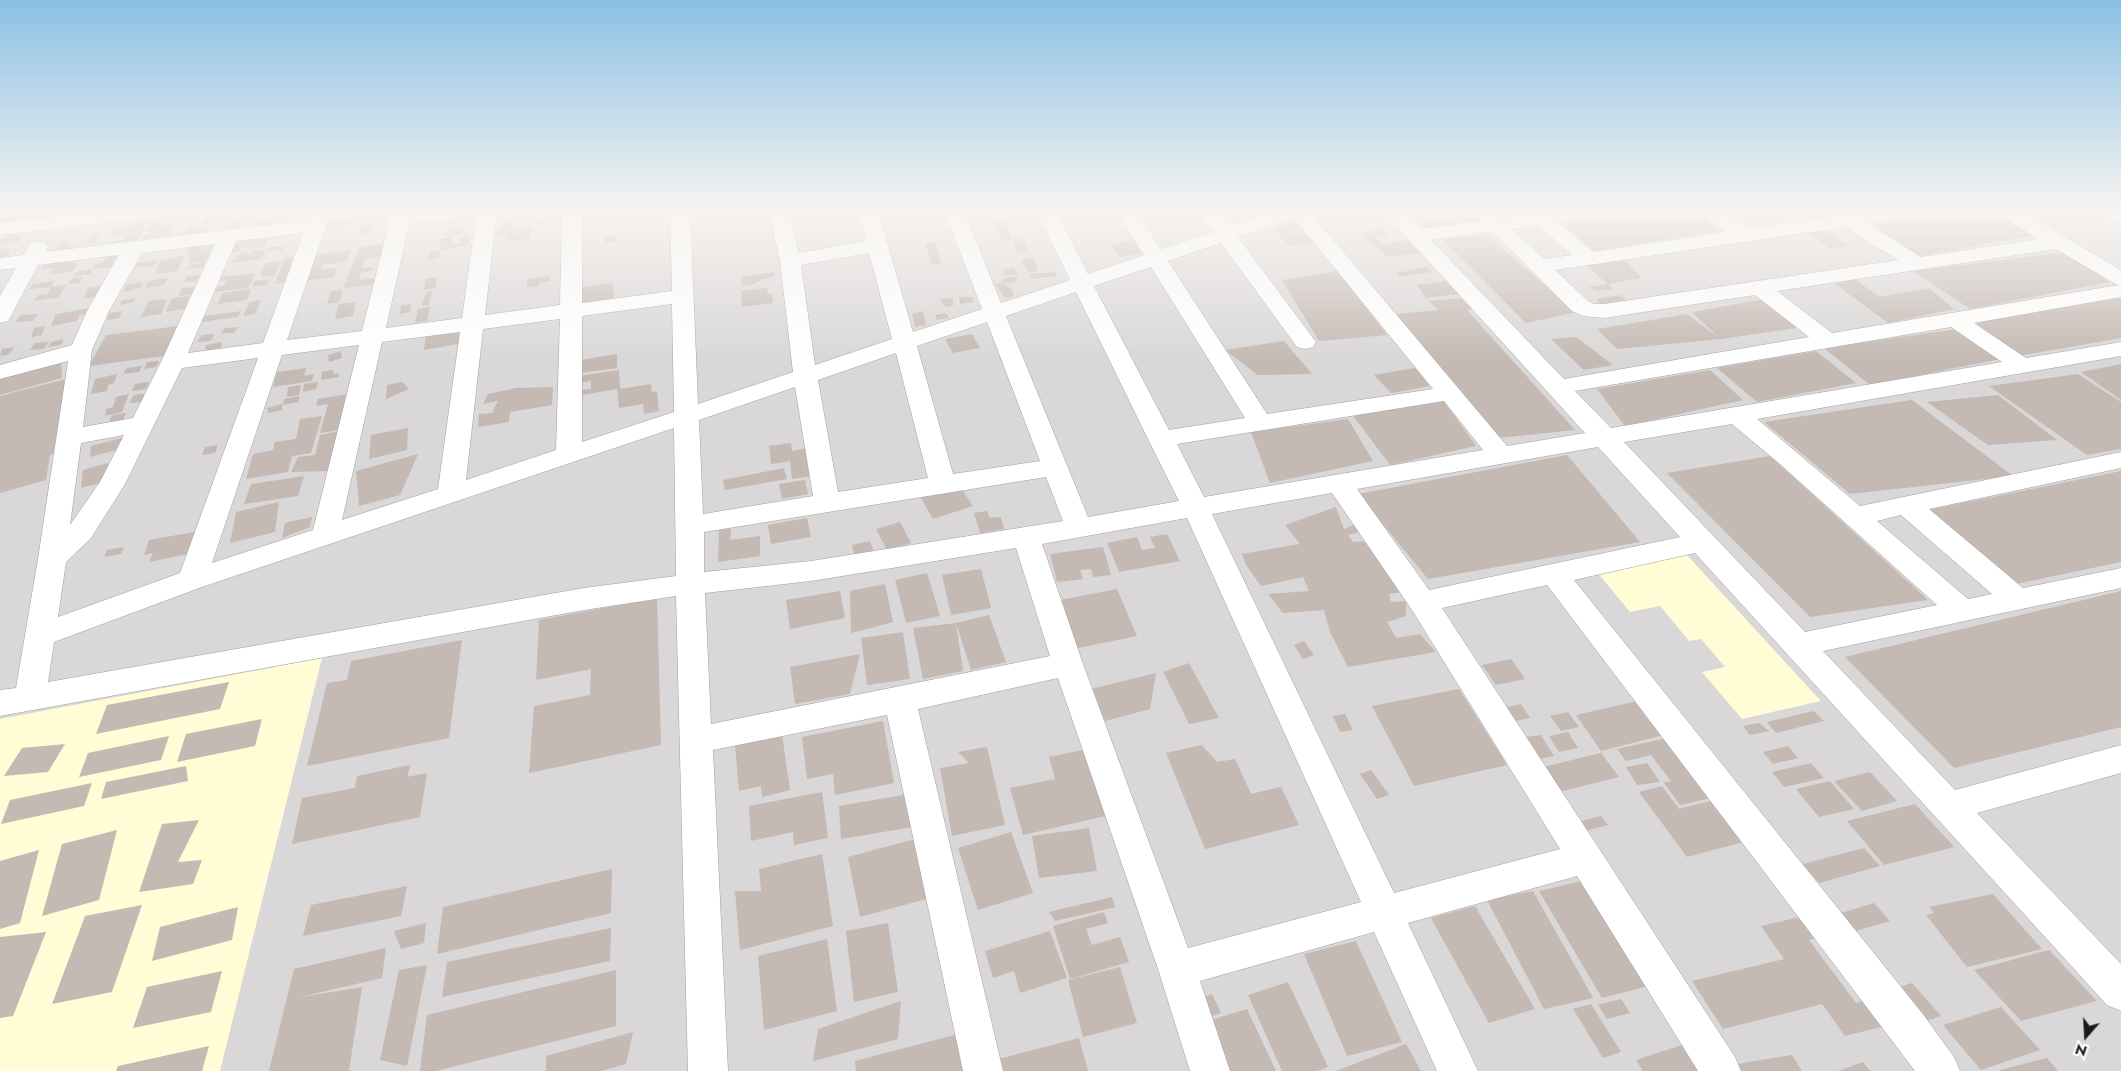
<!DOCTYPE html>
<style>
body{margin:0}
#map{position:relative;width:2121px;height:1071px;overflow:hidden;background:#ede7df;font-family:Jost,sans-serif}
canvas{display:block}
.north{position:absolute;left:2061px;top:1011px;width:50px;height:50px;-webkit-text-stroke:4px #fff;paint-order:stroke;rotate:199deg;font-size:14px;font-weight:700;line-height:20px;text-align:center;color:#1a1a1a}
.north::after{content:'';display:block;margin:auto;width:18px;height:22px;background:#1a1a1a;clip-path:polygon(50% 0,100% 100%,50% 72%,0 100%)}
</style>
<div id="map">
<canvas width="2121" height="1071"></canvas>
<div class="north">N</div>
</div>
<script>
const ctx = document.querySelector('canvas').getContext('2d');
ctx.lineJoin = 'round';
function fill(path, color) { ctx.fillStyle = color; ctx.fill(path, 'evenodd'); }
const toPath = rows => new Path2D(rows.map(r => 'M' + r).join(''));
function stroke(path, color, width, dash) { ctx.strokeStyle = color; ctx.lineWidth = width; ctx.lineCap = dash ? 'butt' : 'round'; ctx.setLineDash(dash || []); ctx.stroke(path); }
fill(toPath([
 [0,211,2121,211,2121,1071,0,1071]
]), '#d9d7d7');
fill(toPath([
 [1686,554,1821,701,1742,719,1702,672,1725,667,1701,639,1689,641,1660,606,1630,612,1596,571],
 [322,658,220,1071,0,1071,0,719]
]), '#fffcd6');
fill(toPath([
 [0,211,22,211,14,222,0,224],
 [41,211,52,211,48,217,25,220,29,214],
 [206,211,231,211,227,218,211,218,209,221,214,220,212,224,201,226],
 [338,211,367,211,367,216,368,211,376,211,374,221,324,229,326,222,335,221,336,217,329,218,330,215,337,214],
 [1412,211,1471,211,1481,220,1425,230],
 [1492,211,1546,211,1546,212,1502,219],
 [1619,211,1699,211,1725,230,1594,251,1558,221],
 [1966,211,1999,211,2038,235,1918,256,1866,226],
 [293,212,290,221,280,222,283,213],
 [281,213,274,227,250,229,257,215],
 [545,214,544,224,533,225,534,215],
 [254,215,252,220,229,222,231,218],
 [463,217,463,222,450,224,451,219],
 [150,218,135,244,107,247,111,241,124,240,127,235,111,236,115,230,108,231,110,227,135,225,139,219],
 [995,219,1003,219,1012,240,1002,241],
 [1298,219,1318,242,1289,246,1273,228],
 [162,221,160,225,176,224,168,232,173,232,170,236,174,235,172,238,142,241,147,233,159,232,146,232,152,223],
 [242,222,238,230,225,232,230,223],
 [515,222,513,229,532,227,529,239,508,241,509,237,504,238,505,235,494,236,496,230,500,230,502,223],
 [372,223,370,233,359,235,361,225],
 [199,226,198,229,206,228,203,234,176,239,178,233,188,232,191,227],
 [457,228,456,231,465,230,464,234,444,236,446,230],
 [1383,229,1389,235,1375,237,1382,244,1407,240,1420,253,1387,257,1361,233],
 [26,230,19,242,2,244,0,248,0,239,5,239,10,232],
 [1826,231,1849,246,1830,249,1808,233],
 [100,234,95,243,87,244,92,235],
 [269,235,265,247,249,249,250,246,242,247,240,251,230,252,235,239],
 [615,235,616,241,604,243,603,237],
 [1486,235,1577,312,1526,323,1442,239],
 [470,236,470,245,440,250,440,239,452,237,452,245,461,243,461,237],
 [1023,239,1028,252,1018,253,1012,240],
 [1139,239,1149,252,1120,257,1110,244],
 [217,240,214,247,201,249,200,253,202,250,212,248,206,261,189,263,191,258,188,259,190,254,187,255,190,243],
 [68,241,65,246,73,245,70,249,54,251,61,242],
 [936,242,941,264,931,265,925,243],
 [388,243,383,257,365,259,362,268,373,267,372,271,361,272,359,280,378,278,376,284,344,288,359,247],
 [285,246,283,250,267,252,269,247],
 [10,248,6,254,10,253,6,259,0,260,0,249],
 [266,249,262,259,232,263,241,252,249,251,247,255,250,255,252,251],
 [350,250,347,261,322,265,320,270,336,268,334,277,303,281,313,255],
 [440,250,439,258,429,260,429,252],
 [119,251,112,267,92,269,95,264,103,263,106,257,97,258,99,254],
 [2066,252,2110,282,1970,309,1913,271],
 [184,256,178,271,155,274,160,260],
 [297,256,288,282,275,284,284,258],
 [1034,258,1038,271,1029,272,1021,260],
 [76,259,73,263,78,263,73,271,50,274,54,268,41,269,46,262],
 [157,260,155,265,135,268,137,263],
 [1624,260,1642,278,1608,284,1587,266],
 [281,261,275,275,260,277,266,263],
 [205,262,203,267,186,269,192,264],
 [1427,267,1432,272,1400,277,1396,273],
 [1014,268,1017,274,1004,275,1004,269],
 [92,269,91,274,74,276,76,272],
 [1338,271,1387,335,1319,341,1282,280],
 [774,272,775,276,755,282,755,284,743,286,741,277],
 [1056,272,1056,276,1032,279,1030,274],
 [256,273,248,288,215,292,218,286,224,286,227,280,220,281,222,277],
 [200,275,196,281,184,282,187,276],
 [550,275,550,281,539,283,539,286,527,288,527,279],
 [1018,276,1015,282,1003,283,1002,279],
 [83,277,79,283,68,284,72,278],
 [437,277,435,288,424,290,426,279],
 [167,278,164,285,145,288,149,281],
 [270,279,267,285,252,287,254,281],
 [1855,279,1879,297,1929,288,1954,309,1888,323,1835,284],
 [54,281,51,287,30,289,33,284],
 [1447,281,1459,294,1426,298,1417,285],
 [143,282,141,288,124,292,126,285],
 [613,283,614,298,580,303,580,288],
 [1003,283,1012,289,1014,296,1005,298,995,284],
 [1608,284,1613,289,1596,291,1589,287],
 [66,285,59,297,35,301,38,295,48,294,51,287],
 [102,286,99,296,84,299,88,288],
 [195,287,191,294,179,296,182,288],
 [767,288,768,294,772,294,773,303,742,307,741,291],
 [251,289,247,300,218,304,222,293],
 [343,290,339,302,327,304,331,291],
 [432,291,429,305,422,306,426,292],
 [1621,295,1627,301,1602,305,1596,299],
 [189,296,185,309,166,312,172,298],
 [959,297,973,297,973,302,960,304],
 [135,298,134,302,120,305,122,300],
 [953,298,953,306,946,307,939,299],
 [1462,298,1476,309,1467,310,1575,430,1499,438,1396,314,1438,310,1429,301],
 [2121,298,2121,338,2019,356,1975,323],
 [167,299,161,314,141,317,149,301],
 [1764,299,1804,327,1721,339,1617,349,1597,329,1687,314,1718,337,1692,312],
 [261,300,255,314,243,316,249,302],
 [356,302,353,316,335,319,339,304],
 [411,304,410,312,400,314,401,305],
 [96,307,93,313,80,315,77,321,51,326,56,314],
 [430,307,427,321,415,323,418,309],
 [122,311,119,318,107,320,109,313],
 [241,311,238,317,201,322,204,316],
 [923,311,926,325,915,327,912,314],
 [946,313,949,318,937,320,935,315],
 [39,314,32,321,15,322,21,315],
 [45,326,42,335,31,337,34,328],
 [178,326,164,356,89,366,106,335],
 [238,327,234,333,221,333,225,328],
 [464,327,463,343,424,350,426,333],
 [1957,329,2000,359,1870,385,1824,348],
 [215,334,210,341,197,342,202,335],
 [972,334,980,348,953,353,945,339],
 [1576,337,1613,365,1584,370,1551,339],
 [64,339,61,345,48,347,51,342],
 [1284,341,1312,374,1258,375,1225,350],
 [49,342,44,349,30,350,35,343],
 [222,342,221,348,205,351,206,345],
 [15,347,8,355,0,356,2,349],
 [341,351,342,358,329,362,328,355],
 [1816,351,1856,383,1757,402,1717,368],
 [617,354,617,368,580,373,580,360],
 [61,358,62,378,0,395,0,374],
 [159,361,156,367,144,369,147,362],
 [2121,364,2121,400,2081,372],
 [142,366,139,372,123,374,127,368],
 [306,368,304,376,314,374,311,381,273,387,277,372],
 [1415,368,1430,386,1391,393,1374,375],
 [333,370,333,374,339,373,339,377,321,380,322,372],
 [619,370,620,389,651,384,652,392,657,391,659,411,644,414,643,404,619,408,617,389,582,395,582,390,591,389,591,381,578,383,579,376],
 [1710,370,1743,400,1625,426,1597,389],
 [117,374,114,383,108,385,107,391,91,394,95,379],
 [2078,374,2121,402,2121,449,2087,455,1989,386],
 [70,378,55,453,50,455,46,480,0,493,0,396],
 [149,382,146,389,132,391,135,384],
 [318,382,316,389,303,392,304,384],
 [402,382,409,389,386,399,387,385],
 [301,385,299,395,287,397,288,387],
 [553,387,552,405,510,412,509,422,478,427,479,414,492,413,498,401,483,404,488,394,516,388],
 [149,393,144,402,129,403,134,395],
 [129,394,122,412,105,416,106,409,113,407,116,397],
 [349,394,340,430,320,433,328,404,316,406,318,399],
 [1998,395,2057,440,1988,445,1927,402],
 [300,396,298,402,283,405,284,399],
 [1443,400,1476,446,1390,465,1351,413],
 [1912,400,2013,476,1850,494,1764,422],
 [282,404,282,410,268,413,267,408],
 [126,413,123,420,109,423,112,415],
 [322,416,311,453,292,456,288,472,246,479,253,454,273,450,275,442,296,439,300,419],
 [1348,419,1373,461,1270,483,1251,432],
 [408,428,407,450,369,459,371,435],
 [344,430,331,471,291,472,298,457,315,455,320,435],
 [125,437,124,448,90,457,91,446],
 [791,443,792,451,808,448,812,476,792,479,790,461,771,464,769,446],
 [218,445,215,453,202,455,205,447],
 [418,454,400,495,359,506,356,471],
 [1567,455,1640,542,1428,579,1358,494],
 [1770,456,1928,600,1810,617,1667,473],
 [108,463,107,478,100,480,100,483,81,488,83,470],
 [784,468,787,479,725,490,723,480],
 [2121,471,2121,562,2016,584,1923,511],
 [304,476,298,496,244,504,251,484],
 [805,480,808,494,782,499,779,484],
 [963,491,973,506,933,519,920,496],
 [279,502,275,532,230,543,236,512],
 [1336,507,1344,529,1358,523,1363,531,1348,535,1353,542,1363,541,1380,554,1402,592,1389,594,1391,602,1406,601,1406,616,1387,622,1396,638,1420,634,1436,652,1348,667,1330,632,1324,610,1283,613,1268,594,1309,591,1303,577,1261,586,1246,565,1242,554,1300,544,1285,525],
 [987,511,990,518,1001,517,1004,529,980,533,974,513],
 [312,517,310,527,282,538,285,523],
 [807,518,811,537,771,544,768,525],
 [900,522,911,543,887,550,876,529],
 [731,529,730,540,760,536,760,556,718,562,719,530],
 [200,531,193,553,149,562,153,553,144,555,149,540],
 [1167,534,1180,561,1119,572,1107,543,1137,537,1142,550,1155,548,1150,537],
 [870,541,874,552,855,556,852,545],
 [124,547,121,554,104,557,107,550],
 [1103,547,1111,575,1093,577,1091,569,1080,570,1083,579,1057,582,1050,554],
 [981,569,991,608,951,615,942,575],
 [927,573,940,616,906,623,895,580],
 [885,584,893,622,851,633,850,591],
 [1117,589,1137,636,1078,648,1060,600],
 [840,591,845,618,790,629,786,600],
 [2121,591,2121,727,1954,768,1845,657],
 [657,598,661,745,529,773,534,706,590,695,591,669,536,680,539,620],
 [989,615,1006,662,971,670,956,623,963,671,923,679,913,628,956,623],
 [903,632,910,679,867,685,861,638],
 [462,640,449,738,307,766,327,683,347,680,351,661],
 [1304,641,1314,655,1303,659,1294,645],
 [860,654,850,694,795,704,790,667],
 [1511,659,1525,679,1496,685,1482,665],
 [1189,663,1219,718,1189,724,1163,672],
 [1156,673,1150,709,1105,721,1091,689],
 [229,682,220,709,96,734,107,705],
 [1459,689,1507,765,1414,786,1372,706],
 [1637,701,1664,735,1601,751,1576,715],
 [1521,704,1530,718,1511,722,1502,708],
 [1814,711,1824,721,1776,733,1767,722],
 [1568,712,1579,727,1561,731,1550,716],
 [1345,714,1353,730,1340,732,1333,716],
 [262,719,255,746,177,762,186,734],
 [883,721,894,783,835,795,833,774,807,779,802,737],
 [1759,723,1769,731,1750,735,1743,726],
 [1568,732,1578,748,1559,752,1549,736],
 [782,734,790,790,762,797,761,786,739,791,735,745],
 [1541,735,1554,756,1539,759,1526,737],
 [169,736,161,760,79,777,88,753],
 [1676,736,1723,795,1680,805,1664,783,1671,781,1651,755,1626,761,1617,749],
 [65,744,48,772,4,776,22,748],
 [1202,745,1217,762,1235,759,1251,794,1281,787,1299,825,1205,849,1166,753],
 [1788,746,1798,758,1773,764,1763,752],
 [987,747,1005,825,952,836,940,768,969,763,958,752],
 [1087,749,1110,815,1023,835,1010,788,1055,779,1049,757],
 [1601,753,1619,777,1559,792,1543,767],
 [1647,763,1660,782,1637,785,1626,767],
 [1811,763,1824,778,1784,787,1772,772],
 [410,765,407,777,427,773,420,817,292,844,302,798,355,788,357,776],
 [186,766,188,781,101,799,106,782],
 [1371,770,1389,795,1377,799,1360,774],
 [1870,772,1897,801,1862,811,1834,781],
 [1830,781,1854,809,1819,817,1796,789],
 [92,783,84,806,1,824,10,800],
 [1662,786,1679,809,1723,798,1755,839,1687,857,1639,792],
 [822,792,828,838,794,845,793,832,751,841,749,806],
 [909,794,913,827,841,839,839,806],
 [1915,804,1954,847,1884,865,1847,821],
 [1601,816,1608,825,1581,832,1574,823],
 [199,820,178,862,202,860,193,884,139,892,162,824],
 [1089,828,1097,871,1039,878,1032,836],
 [117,830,99,900,42,916,62,844],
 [1011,832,1033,893,978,910,958,848],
 [915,839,930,898,860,917,848,857],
 [1864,848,1880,866,1819,883,1803,864],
 [39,850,20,923,0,929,0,861],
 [822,854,833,926,740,950,735,891,761,891,759,869],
 [612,869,611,913,437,954,443,907],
 [1586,880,1652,985,1602,998,1539,891],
 [407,886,401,916,303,936,311,905],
 [1533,891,1593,998,1544,1009,1487,900],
 [1993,894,2042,949,1967,967,1926,915,1934,913,1929,907],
 [1112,897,1115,907,1055,921,1049,912],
 [1874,903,1890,921,1856,931,1841,913],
 [142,905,112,992,52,1004,85,916],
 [1475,906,1535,1009,1489,1023,1431,918],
 [238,907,232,940,152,961,160,927],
 [1104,912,1108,923,1086,929,1092,945,1120,937,1129,962,1070,979,1053,926],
 [1813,914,1830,935,1809,940,1856,1003,1874,998,1893,1024,1845,1036,1822,1004,1723,1029,1692,981,1784,959,1761,926],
 [426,923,424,943,401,949,394,931],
 [888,923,898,992,854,1002,846,931],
 [611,928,610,961,442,997,447,962],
 [1050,931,1067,978,1020,993,1014,971,993,978,985,951],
 [46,932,13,1016,0,1018,0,937],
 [827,939,837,1011,764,1030,758,956],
 [1356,941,1402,1042,1347,1056,1304,954],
 [386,948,382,978,296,998,362,987,349,1071,269,1071,294,969],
 [2049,950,2097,1001,2021,1021,1974,970],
 [427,965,407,1066,380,1060,399,970],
 [1120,967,1137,1023,1083,1037,1068,980],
 [616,970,616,1026,436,1071,420,1071,427,1015],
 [222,971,211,1012,133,1028,147,987],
 [1288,982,1328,1067,1317,1071,1282,1071,1248,995],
 [1912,983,1941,1016,1926,1021,1897,988],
 [1212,994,1221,1013,1204,1019,1196,1000],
 [1621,999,1630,1013,1607,1019,1598,1005],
 [901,1001,898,1039,813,1061,818,1029],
 [1591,1004,1621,1052,1603,1058,1573,1009],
 [2001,1007,2040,1050,1981,1070,1943,1025],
 [1247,1009,1276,1071,1225,1071,1205,1022],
 [633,1032,626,1064,601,1071,546,1071,546,1056],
 [958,1034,966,1071,856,1071,855,1061],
 [1079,1038,1088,1071,998,1071,995,1060],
 [1406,1044,1421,1071,1336,1071],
 [1682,1045,1700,1071,1643,1071,1636,1060],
 [209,1046,202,1071,116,1071,118,1066],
 [1792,1055,1802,1071,1741,1071,1737,1064],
 [2047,1058,2058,1071,2001,1071,2000,1070],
 [1863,1062,1870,1071,1838,1071]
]), '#c4b9b3');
const minor = toPath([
 [106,211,168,211,165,215,158,217,0,235,0,223,106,211],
 [311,211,331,211,287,340,362,331,392,211,465,211,462,215,455,217,409,224,386,328,462,318,477,211,497,211,485,315,560,305,562,211,582,211,582,303,672,291,670,211,690,211,698,404,793,372,780,261,769,211,789,211,799,253,866,241,858,211,878,211,913,332,982,309,944,211,964,211,1001,303,1070,280,1036,211,1056,211,1088,274,1144,255,1116,211,1136,211,1161,249,1213,232,1198,211,1218,211,1230,226,1276,211,1309,211,1507,446,1585,433,1383,211,1404,211,1421,229,1481,221,1472,211,1493,211,1501,218,1553,211,1605,211,1602,215,1595,217,1558,222,1593,252,1726,232,1699,211,1722,211,1748,229,1871,211,1921,211,1918,215,1911,217,1867,223,1921,257,2039,239,2000,215,1997,211,2021,211,2121,270,2121,297,1974,323,2026,358,2121,342,2121,356,1757,419,1860,506,2121,452,2121,468,1929,509,2023,588,2121,568,2121,588,1823,651,1955,790,2121,745,2121,773,1977,813,2121,964,2121,1011,2107,1005,1695,553,1574,580,1922,1013,1954,1057,1960,1071,1915,1071,1547,585,1442,608,1735,1057,1741,1071,1698,1071,1577,876,1408,923,1478,1071,1437,1071,1374,932,1200,981,1230,1071,1190,1071,1158,969,1058,678,918,709,1003,1071,963,1071,887,715,713,750,728,1071,688,1071,676,596,584,610,0,716,0,690,16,688,38,559,68,361,0,379,0,365,72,345,87,311,119,255,38,265,11,316,8,321,0,323,0,296,16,268,0,270,0,258,23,255,31,243,38,241,45,243,48,247,45,252,308,220,311,211],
 [1294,218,1433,389,1267,414,1168,261,1221,243,1297,347,1305,349,1313,347,1316,342,1238,237,1294,218],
 [1538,225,1572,255,1544,259,1512,229,1538,225],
 [1845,227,1898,260,1604,304,1594,304,1588,301,1555,270,1845,227],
 [1492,231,1572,311,1583,316,1604,318,1755,295,1809,337,1564,379,1431,240,1492,231],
 [303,233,263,343,188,353,236,241,303,233],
 [215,244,161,362,133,418,83,427,92,350,109,311,142,253,215,244],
 [2056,249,2114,283,2119,285,1832,333,1777,291,2056,249],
 [869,253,892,339,815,365,801,265,869,253],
 [1151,267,1245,418,1169,430,1094,286,1151,267],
 [1076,292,1148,439,1179,501,1088,517,1006,316,1076,292],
 [672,304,674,412,582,442,582,316,672,304],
 [560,319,556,450,466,480,483,329,560,319],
 [987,322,1040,461,953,474,917,346,987,322],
 [1951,327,2002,362,1611,428,1575,391,1951,327],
 [460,332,438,489,342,520,382,342,460,332],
 [359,345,313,530,212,563,282,355,359,345],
 [896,353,928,478,838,492,818,380,896,353],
 [258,358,180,573,58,617,66,562,91,538,125,484,182,368,258,358],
 [795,387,813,496,703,514,699,420,795,387],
 [1444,401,1483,450,1204,497,1177,444,1444,401],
 [1732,424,1780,464,1937,605,1805,632,1624,442,1732,424],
 [674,428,676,576,584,588,48,682,54,642,202,587,674,428],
 [124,435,100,482,70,525,81,443,124,435],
 [1598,447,1680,537,1429,590,1357,489,1598,447],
 [1046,477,1063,521,811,561,704,572,704,532,1046,477],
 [1332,493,1412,610,1560,849,1394,893,1212,514,1332,493],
 [1901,515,1992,594,1968,599,1877,521,1901,515],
 [1187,518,1361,902,1188,948,1083,664,1042,544,1187,518],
 [1016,548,1050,656,711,724,705,593,811,581,1016,548],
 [2099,211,2121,211,2121,224,2102,215,2099,211]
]);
stroke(minor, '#a1a1a1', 1);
fill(minor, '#fff');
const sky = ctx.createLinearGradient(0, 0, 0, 361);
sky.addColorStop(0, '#8ac0e4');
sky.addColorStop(0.58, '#f7f4f1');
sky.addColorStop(1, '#f7f4f100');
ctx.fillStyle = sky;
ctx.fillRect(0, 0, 2121, 361);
</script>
